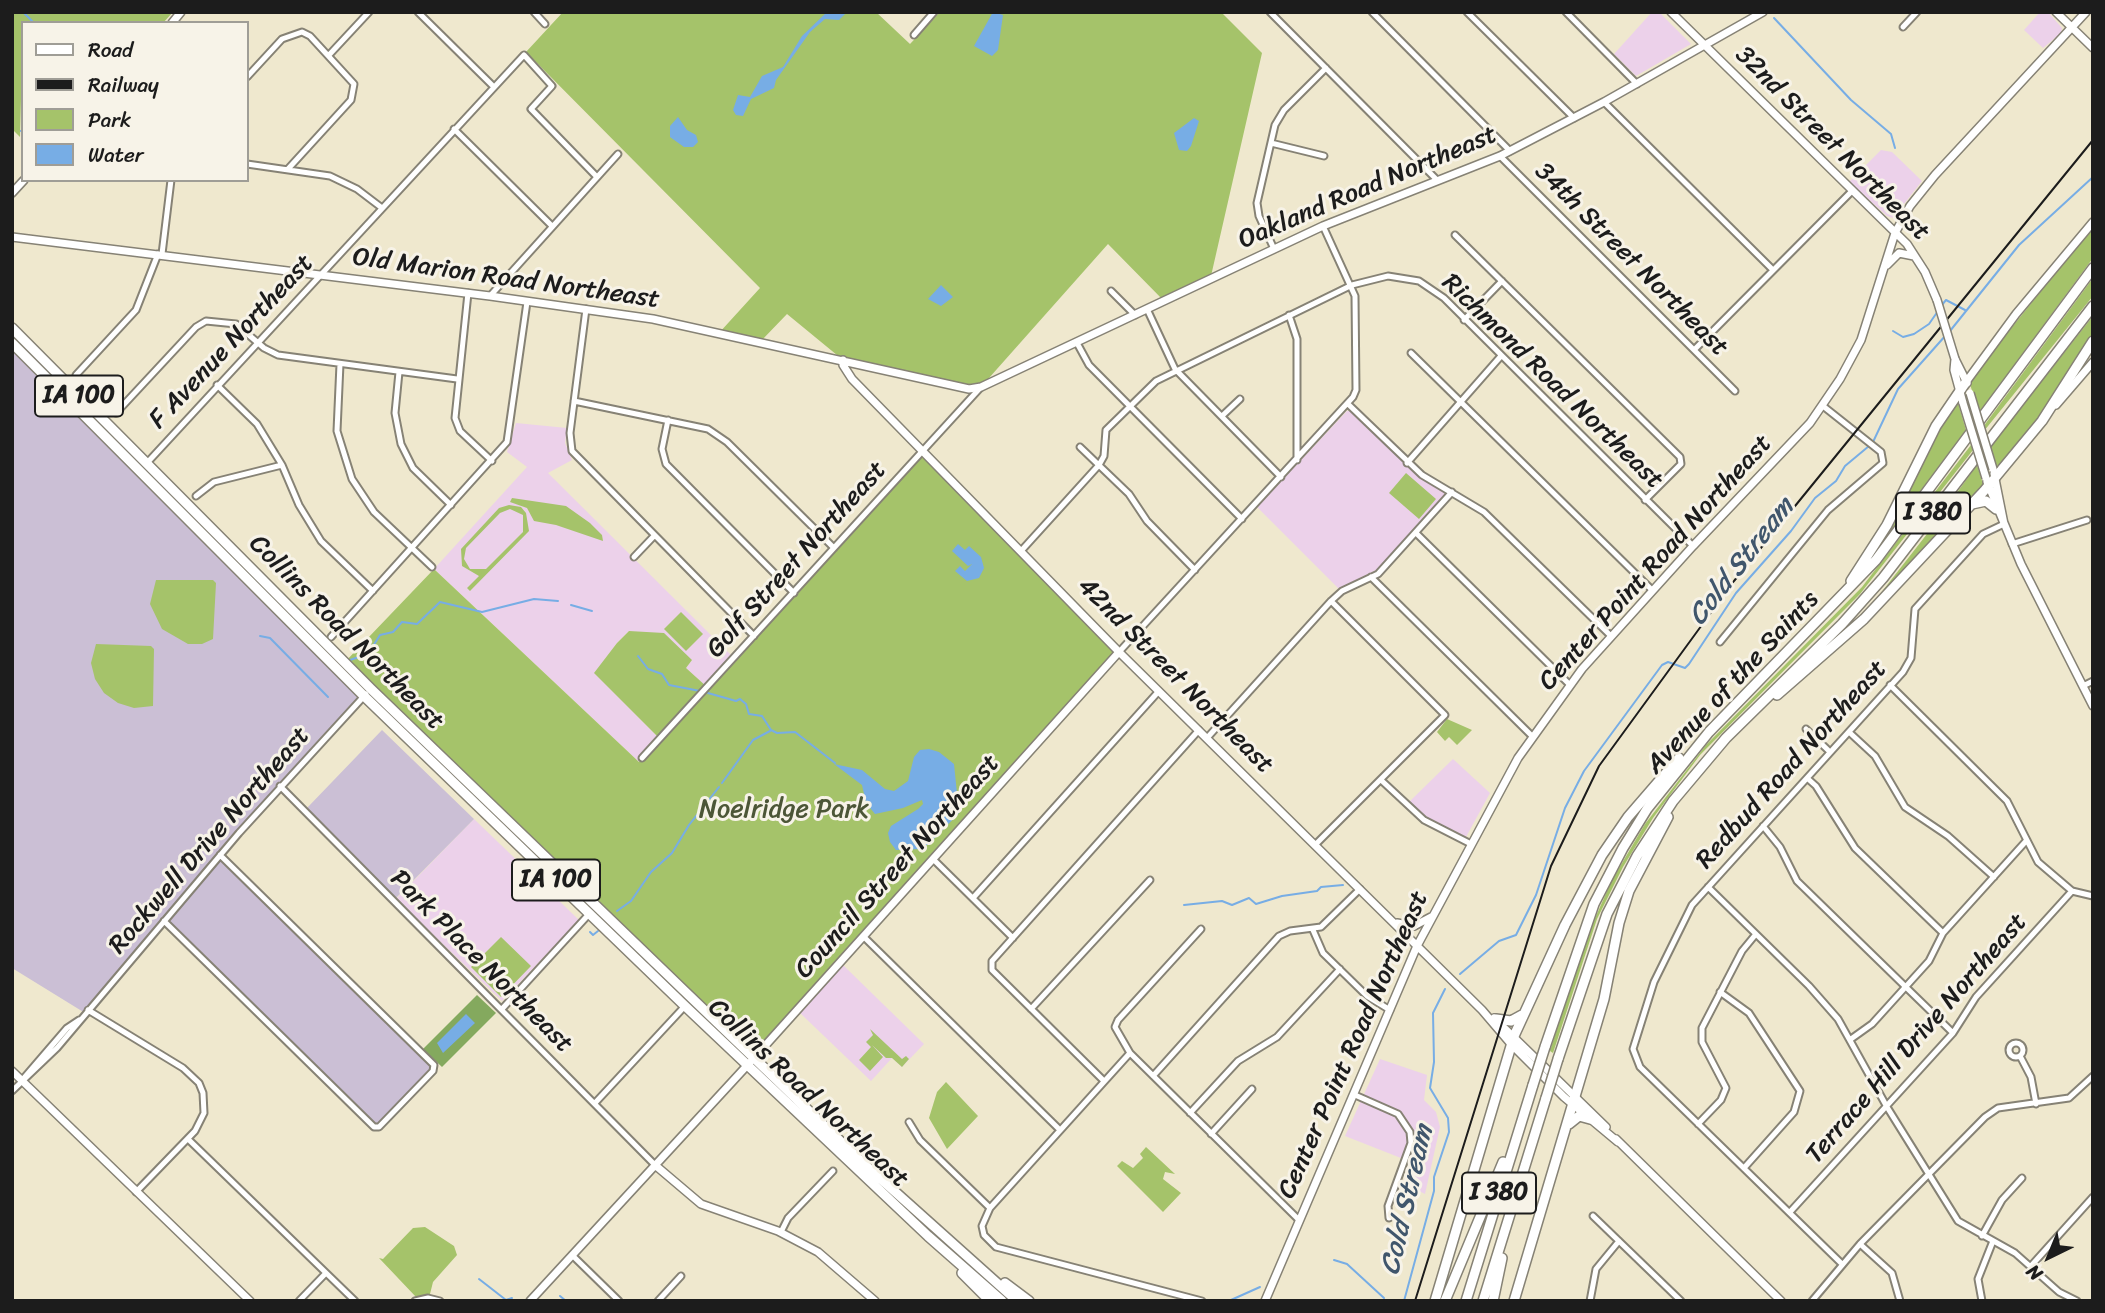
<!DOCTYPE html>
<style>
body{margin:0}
#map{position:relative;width:2105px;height:1313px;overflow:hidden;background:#efe8ce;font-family:Sriracha,sans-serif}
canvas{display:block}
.frame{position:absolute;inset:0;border:14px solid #1c1c1c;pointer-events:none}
.legend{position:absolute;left:21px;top:21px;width:228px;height:161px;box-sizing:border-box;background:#f7f3e8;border:2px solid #9f9d96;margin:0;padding:9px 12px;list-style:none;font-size:21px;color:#1c1c1c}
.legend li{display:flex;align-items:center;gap:14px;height:35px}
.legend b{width:35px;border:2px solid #9f9d96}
.north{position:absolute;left:2014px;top:1222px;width:70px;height:70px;-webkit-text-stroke:5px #f7f3e8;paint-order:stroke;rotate:223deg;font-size:19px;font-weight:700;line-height:28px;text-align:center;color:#1c1c1c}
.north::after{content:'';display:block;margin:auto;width:24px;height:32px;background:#1c1c1c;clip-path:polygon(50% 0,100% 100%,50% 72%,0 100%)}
</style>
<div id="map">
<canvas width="2105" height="1313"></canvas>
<div class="frame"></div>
<ul class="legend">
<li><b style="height:9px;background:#fff"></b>Road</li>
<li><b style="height:9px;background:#1c1c1c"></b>Railway</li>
<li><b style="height:19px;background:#a5c36a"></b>Park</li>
<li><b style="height:19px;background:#77ade5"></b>Water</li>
</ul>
<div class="north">N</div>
</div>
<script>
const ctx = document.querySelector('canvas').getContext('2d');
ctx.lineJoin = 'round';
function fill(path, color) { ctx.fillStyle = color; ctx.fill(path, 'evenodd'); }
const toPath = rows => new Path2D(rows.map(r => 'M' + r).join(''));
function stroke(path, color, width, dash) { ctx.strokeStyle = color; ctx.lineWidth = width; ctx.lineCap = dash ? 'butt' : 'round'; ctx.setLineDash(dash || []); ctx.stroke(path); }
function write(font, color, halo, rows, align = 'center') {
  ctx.font = font + ' Sriracha,sans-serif'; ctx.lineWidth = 6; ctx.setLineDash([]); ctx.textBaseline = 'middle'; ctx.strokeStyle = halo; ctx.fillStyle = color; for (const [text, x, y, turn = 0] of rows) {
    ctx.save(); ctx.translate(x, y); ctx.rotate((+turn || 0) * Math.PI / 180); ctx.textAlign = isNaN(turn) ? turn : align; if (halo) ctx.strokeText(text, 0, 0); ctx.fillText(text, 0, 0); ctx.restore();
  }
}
fill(toPath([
 [1652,12,1659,12,1691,44,1636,76,1614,54],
 [2040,12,2048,12,2062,28,2061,33,2043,48,2024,30],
 [1881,150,1892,152,1922,181,1893,218,1887,216,1849,182],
 [1347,411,1350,411,1415,474,1444,492,1444,496,1378,569,1339,589,1257,507],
 [516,423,567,428,565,443,572,460,548,473,734,658,707,688,686,668,692,660,629,631,617,643,595,673,657,736,654,746,639,762,434,569,527,467,507,452],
 [1453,759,1490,793,1466,837,1428,818,1408,803],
 [474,819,579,920,502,1001,396,899],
 [843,965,924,1044,902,1067,892,1058,871,1081,799,1012],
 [1380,1059,1427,1075,1424,1100,1436,1112,1440,1127,1425,1194,1403,1183,1411,1162,1345,1136]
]), '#ecd1ea');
fill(toPath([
 [12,343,364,696,220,855,434,1065,433,1071,379,1127,374,1127,164,922,85,1013,12,968],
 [382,730,474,819,396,898,307,808]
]), '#cbbfd5');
fill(toPath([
 [12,12,173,12,163,23,23,23,20,137,12,129],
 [563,12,876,12,910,44,940,12,1221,12,1262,53,1211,276,1164,301,1108,244,981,387,969,389,843,360,787,314,761,341,719,333,760,288,526,52],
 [2093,226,2093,258,1979,413,1969,381],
 [2093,278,2093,296,1984,431,1983,427],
 [2093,316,2093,334,2069,372,2026,435,2003,463,1995,467,1990,447],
 [1958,403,1966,430,1888,535,1886,533,1937,429],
 [1971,445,1973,450,1860,594,1700,755,1653,818,1623,867,1597,919,1553,1053,1550,1051,1571,983,1592,925,1612,880,1645,824,1706,745,1862,587],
 [923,451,1119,652,754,1058,344,663,434,569,639,762,654,746,657,736,594,673,617,643,629,631,664,633,692,660,686,668,707,687],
 [1977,465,1984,487,1866,612,1927,534],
 [1406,473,1436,499,1419,519,1389,493],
 [512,498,566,506,590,523,602,535,603,541,556,525,534,521,527,508,510,502],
 [509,505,521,507,526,513,529,531,470,591,467,588,479,576,462,566,461,549,499,508],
 [510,509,523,515,523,532,486,569,470,569,464,559,466,548,500,513],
 [156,580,213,580,216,583,213,639,202,644,188,644,162,629,150,604],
 [681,612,703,634,686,651,664,629],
 [96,644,151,646,154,649,153,706,134,708,118,703,104,693,95,679,91,663],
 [1447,719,1472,730,1457,745,1449,737,1445,741,1437,732],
 [501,937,531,966,501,997,471,967],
 [870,1029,902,1059,906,1056,909,1059,902,1067,892,1058,886,1058,872,1045,883,1057,870,1071,859,1060,871,1047,866,1042,873,1035],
 [946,1082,978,1116,947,1149,929,1118,937,1092],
 [1146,1147,1175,1174,1165,1172,1163,1179,1181,1193,1163,1212,1117,1166,1122,1161,1133,1168,1143,1158,1140,1154],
 [425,1227,454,1246,457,1255,433,1282,430,1294,416,1297,379,1258,383,1259,413,1228]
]), '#a5c36a');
fill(toPath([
 [477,995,496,1013,442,1067,423,1049]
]), '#84a95e');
fill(toPath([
 [827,12,847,12,839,20,825,19,810,32,776,80,774,88,751,99,743,116,736,115,733,110,738,95,750,97,762,76,783,67,802,36],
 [993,12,1003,15,998,50,992,56,974,46],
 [678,117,687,130,696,135,698,142,693,147,684,147,670,137,670,126],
 [1194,118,1199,121,1191,146,1187,151,1179,150,1174,133],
 [941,285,953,297,941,306,928,299],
 [958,544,965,550,969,546,981,557,984,568,979,578,967,581,955,571,960,566,965,571,972,564,968,566,952,551],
 [929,749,939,752,954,764,959,813,930,843,921,849,896,850,890,842,888,833,891,826,918,809,923,804,922,800,903,808,875,814,866,803,862,785,834,764,862,770,885,789,894,791,908,781,914,757,920,750],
 [466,1014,475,1023,443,1053,437,1043]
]), '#77ade5');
stroke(toPath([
 [23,12,34,23],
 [1774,18,1851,100,1891,134,1895,148],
 [21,131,23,130],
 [1941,306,1946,300,1965,310],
 [1893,331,1903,337,1914,334,1929,324,1938,311],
 [1950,331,2019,245,2093,177],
 [1873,442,1898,389,1946,335],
 [571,605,592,611],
 [260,636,270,638,328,697],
 [638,656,648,669,662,674,669,685,700,691],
 [350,660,368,654,380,635,393,632,402,622,417,624,440,602,482,612,534,599,558,601],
 [708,693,736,701,740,699,746,704,749,714,762,716,771,730,777,733,795,732,835,763],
 [722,783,753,740,770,731],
 [1184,905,1222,901,1232,905,1249,898,1256,904,1282,896,1317,891,1321,887,1343,885],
 [617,911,631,901,651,872,672,853,689,825,719,787],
 [590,932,593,935,598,931],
 [1460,974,1499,941,1516,935,1536,895,1565,808,1584,771,1662,665,1668,662,1685,668,1689,664,1736,593,1791,531,1815,498,1836,481,1845,466,1869,446],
 [1334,1260,1347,1264,1384,1298],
 [479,1279,506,1300,512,1298],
 [560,1296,566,1301],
 [1231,1300,1260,1287],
 [1404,1301,1434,1191,1434,1177,1449,1132,1448,1118,1430,1088,1434,1062,1433,1013,1445,989]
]), '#77ade5', 2);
const street = toPath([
 [418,12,494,87],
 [534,12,545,24],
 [1270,12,1437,180],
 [1372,12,1510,151],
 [1467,12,1574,118],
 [1566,12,1637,84],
 [1903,27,1917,12],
 [914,35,934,12],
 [329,55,369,12],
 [247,77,282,39,302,32,310,36,354,84,351,100,288,169],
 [1604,102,1773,270],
 [454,129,552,226],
 [1271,143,1324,156],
 [1500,156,1735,391],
 [247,164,330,176,357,189,382,208],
 [1455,235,1680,457,1681,464,1645,500],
 [1274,249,1259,216,1257,203,1275,125,1284,110,1326,68],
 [162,254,171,180],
 [1111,291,1135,315],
 [468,293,455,418,460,431,492,461],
 [490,296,618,154],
 [586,309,570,433,572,451,754,636],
 [1147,309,1175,369,1281,477],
 [1289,315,1297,339,1297,460],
 [1464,320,1502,281],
 [1077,343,1089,365,1242,519],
 [1694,350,1852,191],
 [1411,353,1652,590],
 [340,364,337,431,352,479,374,512,432,567],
 [399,372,395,413,401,444,413,468,451,505],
 [76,375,136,310,158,254],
 [217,385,257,424,282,465,299,505,321,541,373,591],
 [574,401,708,429,727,442,834,548],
 [1348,404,1422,475,1484,512,1611,636],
 [116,413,196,327,206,321,236,324,264,348,278,355,457,379],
 [1222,416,1240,399],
 [668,420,662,449,666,464,794,593],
 [1080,447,1129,494,1147,521,1195,570],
 [1407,463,1501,356],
 [146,464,524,55,552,86,531,109,597,177],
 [196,496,214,482,282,465],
 [1416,533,1569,684],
 [2012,544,2087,520],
 [1021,551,1099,465,1104,456,1106,430,1156,381,1352,285,1388,276,1419,281,1444,298,1693,546],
 [634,557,654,536],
 [1371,577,1533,737],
 [331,637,507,442,527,302],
 [1720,642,1828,510,1883,463,1881,452,1823,406],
 [1119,652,1353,397,1356,390,1355,296,1323,226],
 [1890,685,2007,801,2038,862,2072,891,2093,896],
 [2083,686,2093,681],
 [1806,729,1830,752],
 [1849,732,1875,756,1905,807,1948,836,1994,877],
 [1207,738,1331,601,1342,591,1378,574,1452,492],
 [642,758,981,387],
 [1807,778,1816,786,1855,848,1943,933],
 [1381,780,1424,820,1471,844],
 [280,786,655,1165],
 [1763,826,1780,847,1797,881,1953,1033],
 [1315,845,1445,715,1331,601],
 [934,860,1013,938],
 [1708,887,1809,986,1838,1019,1887,1107,1958,1221,2015,1253,2059,1292,2077,1301],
 [973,898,1159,691],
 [164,921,374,1127,379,1127,433,1071,434,1065,220,855],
 [1201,929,1118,1020,1115,1027,1130,1053,1299,1220],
 [1313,930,1323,953,1367,996,1390,1010],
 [864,937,1060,1130],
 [1720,992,1749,1013,1800,1091,1794,1112,1744,1168],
 [502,1009,590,913],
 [1031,1009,1150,880],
 [88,1010,183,1068,199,1083,203,1093,204,1113,195,1131,136,1192],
 [1851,1039,1872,1024,1929,961,1943,933,2027,840],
 '2009 1050a7 7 0 1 1 14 0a7 7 0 1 1-14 0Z',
 [2020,1056,2031,1077,2036,1104],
 [1153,1076,1279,936,1290,931,1321,927,1360,889],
 [24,1078,67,1028,79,1020],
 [1104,1081,992,970,992,961,1199,730],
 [12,1091,57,1048,239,833,366,694],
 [1355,1095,1398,1114,1410,1132,1411,1143,1388,1206,1389,1218],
 [595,1103,685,1006],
 [1190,1113,1238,1061,1277,1037,1340,969],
 [909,1122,920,1140,990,1208,1130,1053],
 [1698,1124,1721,1100,1726,1088,1702,1042,1702,1028,1742,951,1756,934],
 [1211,1134,1252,1089],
 [188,1139,355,1301],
 [990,1208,982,1226,984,1235,996,1247,1202,1301],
 [1790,1212,1953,1033,1976,997,2072,891],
 [1593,1216,1681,1301],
 [781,1232,788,1218,833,1171],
 [1982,1236,2002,1200,2022,1178],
 [1860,1244,1892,1273,1900,1301],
 [572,1255,619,1301],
 [1842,1264,1640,1067,1633,1049,1654,982,1692,905,1903,672,1911,658,1915,609,1983,534,2004,524],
 [2031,1266,2093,1197],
 [299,1301,326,1273],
 [415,1301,428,1298,440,1301],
 [658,1301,681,1276],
 [1590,1301,1596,1269,1619,1241],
 [1812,1301,1860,1244,1985,1117,1998,1108,2069,1098,2093,1076],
 [1982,1301,1978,1279,1993,1241]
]);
const secondary = toPath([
 [1671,12,1907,244,1925,272,1937,300],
 [2056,12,2093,48],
 [172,23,181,12],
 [12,193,24,180],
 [12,237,490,296,653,319,969,389,981,387,1323,226,1500,156,1604,102,1763,12],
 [1887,265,1899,253,1914,256],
 [1955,359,1954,370,1963,403],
 [1955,359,1967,383],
 [843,360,843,365,852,379,1119,652,1482,1010,1511,1044,1564,1097,1618,1142],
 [1966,382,2016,314,2093,222],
 [2056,405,2093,362],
 [1994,474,2004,524],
 [1987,482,2021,564,2093,706],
 [1397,923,1414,926,1431,917],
 [1494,1018,1606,1127],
 [12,1071,250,1301],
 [1616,1139,1781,1301],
 [655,1165,701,1204,778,1231,818,1252,875,1301],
 [530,1301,754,1058,1119,652],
 [1265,1301,1417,946,1518,758,1582,669,1693,546,1810,423,1840,379,1861,340,1895,233,1910,206,1935,175,2086,12]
]);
const highway = toPath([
 [12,328,371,689,864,1164,1017,1301],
 [12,343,364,696,685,1006,928,1236,1002,1301],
 [1972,504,1986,501,1996,509],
 [1851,581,1887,525,1936,426,1966,382],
 [1777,695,1864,619,1984,491,2042,421,2093,341],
 [1496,1019,1511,1021,1522,1015],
 [1545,1047,1594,904,1623,848,1647,809,1709,732,1876,560,2093,268],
 [1558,1059,1607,914,1637,856,1673,801,1726,738,1842,624,1883,578,2093,306],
 [1569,1124,1579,1116,1590,1119],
 [962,1273,990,1301],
 [1005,1283,1029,1301],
 [1435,1301,1514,1036,1565,925,1602,855,1628,817,1679,758],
 [1445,1301,1503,1162],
 [1466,1301,1533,1085],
 [1483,1301,1546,1098],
 [1493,1301,1502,1258],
 [1514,1301,1604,999,1619,923,1629,891,1668,817]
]);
stroke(street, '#868275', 9);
stroke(secondary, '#868275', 10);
stroke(highway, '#868275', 12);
stroke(street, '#fff', 5);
stroke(secondary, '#fff', 7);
stroke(highway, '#fff', 9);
stroke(toPath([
 [1415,1301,1551,866,1599,766,1734,581,2093,140]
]), '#1c1c1c', 2);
const secondaryBridge = toPath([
 [1937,300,1955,359],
 [1970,393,1993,469],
 [1963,403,1986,478]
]);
const highwayBridge = toPath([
 [1533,1085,1545,1047],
 [1546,1098,1558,1059]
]);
stroke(secondaryBridge, '#868275', 10, []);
stroke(highwayBridge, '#868275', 12, []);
stroke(secondaryBridge, '#fff', 7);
stroke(highwayBridge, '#fff', 9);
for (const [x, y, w] of [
 [79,396,88],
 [1933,513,74],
 [556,880,88],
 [1499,1193,74]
]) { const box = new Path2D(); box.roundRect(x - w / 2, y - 20.5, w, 41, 5); ctx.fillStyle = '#f7f3e8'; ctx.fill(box); stroke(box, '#1c1c1c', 2); }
write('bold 24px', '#1c1c1c', null, [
 ["IA 100",79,396],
 ["I 380",1933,513],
 ["IA 100",556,880],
 ["I 380",1499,1193]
]);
write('26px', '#1c1c1c', '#f7f3e8', [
 ["32nd Street Northeast",1832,144,45],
 ["Oakland Road Northeast",1368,188,-23],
 ["34th Street Northeast",1631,260,45],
 ["Old Marion Road Northeast",506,279,8],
 ["F Avenue Northeast",232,342,-47],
 ["Richmond Road Northeast",1552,382,44],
 ["Golf Street Northeast",797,560,-48],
 ["Center Point Road Northeast",1656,563,-48],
 ["Collins Road Northeast",346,633,45],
 ["42nd Street Northeast",1175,676,45],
 ["Avenue of the Saints",1733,683,-47],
 ["Redbud Road Northeast",1792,765,-48],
 ["Rockwell Drive Northeast",210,841,-49],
 ["Council Street Northeast",898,867,-48],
 ["Park Place Northeast",481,962,45],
 ["Terrace Hill Drive Northeast",1917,1039,-49],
 ["Center Point Road Northeast",1354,1045,-66],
 ["Collins Road Northeast",808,1094,43]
]);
write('26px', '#4c5637', '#f7f3e8', [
 ["Noelridge Park",784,810]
]);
write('italic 28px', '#40566c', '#f7f3e8', [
 ["Cold Stream",1742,562,-52],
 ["Cold Stream",1408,1200,-77]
]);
</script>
